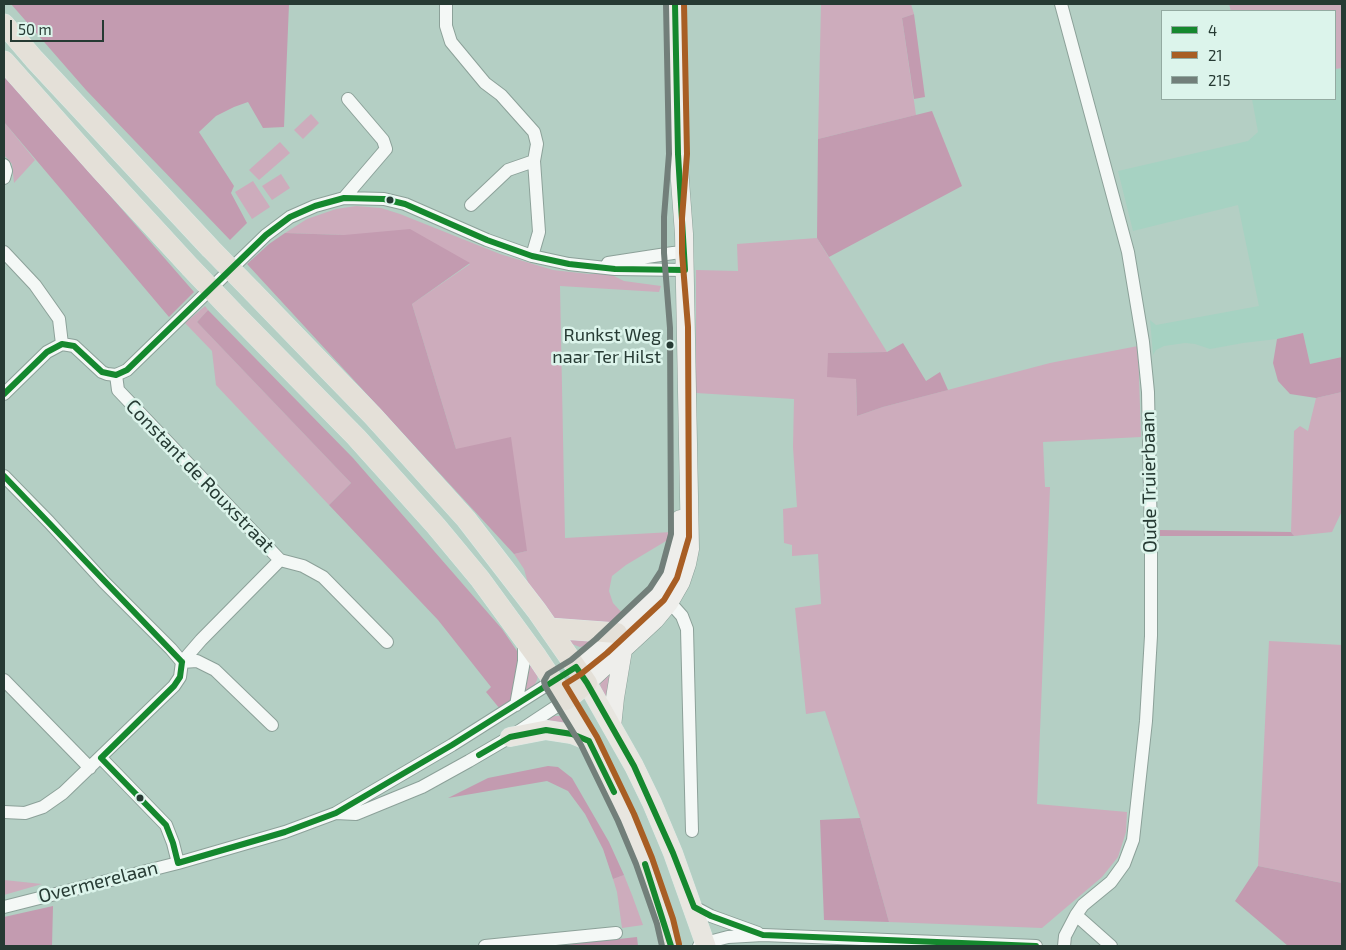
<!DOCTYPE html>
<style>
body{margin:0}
#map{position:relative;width:1346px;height:950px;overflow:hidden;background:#b4cfc4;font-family:"Exo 2",sans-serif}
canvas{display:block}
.frame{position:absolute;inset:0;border:5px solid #263a33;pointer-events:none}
.legend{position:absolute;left:1161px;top:10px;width:175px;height:90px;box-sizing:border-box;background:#dcf4eb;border:1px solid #93aaa1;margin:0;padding:6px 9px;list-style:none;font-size:15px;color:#263a33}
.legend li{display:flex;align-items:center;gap:10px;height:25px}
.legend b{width:25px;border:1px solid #93aaa1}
.scale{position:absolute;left:10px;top:20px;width:94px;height:22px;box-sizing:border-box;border:2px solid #263a33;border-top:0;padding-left:6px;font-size:15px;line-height:18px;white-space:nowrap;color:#263a33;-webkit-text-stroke:4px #dcf4eb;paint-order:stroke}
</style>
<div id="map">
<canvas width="1346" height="950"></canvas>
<div class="frame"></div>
<ul class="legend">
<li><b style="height:6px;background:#15882e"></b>4</li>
<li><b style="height:6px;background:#a85e24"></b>21</li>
<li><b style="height:6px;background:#727f7a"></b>215</li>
</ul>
<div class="scale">50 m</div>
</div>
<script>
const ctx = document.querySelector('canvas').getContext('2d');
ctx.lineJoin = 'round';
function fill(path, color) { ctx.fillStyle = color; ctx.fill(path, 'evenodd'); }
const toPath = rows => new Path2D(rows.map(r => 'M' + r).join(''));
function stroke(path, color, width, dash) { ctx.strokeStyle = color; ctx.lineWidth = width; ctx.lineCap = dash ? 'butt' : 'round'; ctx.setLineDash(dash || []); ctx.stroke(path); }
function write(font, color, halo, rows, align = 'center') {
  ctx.font = font + ' "Exo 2",sans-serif'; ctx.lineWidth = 5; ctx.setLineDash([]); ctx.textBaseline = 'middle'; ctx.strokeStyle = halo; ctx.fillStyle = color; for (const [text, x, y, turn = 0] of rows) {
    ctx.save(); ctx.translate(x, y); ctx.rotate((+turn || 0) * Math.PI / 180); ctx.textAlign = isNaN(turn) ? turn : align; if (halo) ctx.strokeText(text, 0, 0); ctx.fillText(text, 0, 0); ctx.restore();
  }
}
fill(toPath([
 [1342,68,1342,357,1310,364,1303,333,1277,339,1243,343,1210,349,1195,344,1185,343,1164,346,1156,350,1153,355,1150,320,1156,325,1259,306,1238,205,1133,231,1118,171,1248,141,1258,132,1252,99,1335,99,1335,69]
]), '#a6d2c2');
fill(toPath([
 [821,4,911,4,914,14,902,18,916,115,818,139],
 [1229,4,1342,4,1342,68,1335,69,1335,11,1231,11],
 [311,114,319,123,303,139,294,130],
 [4,122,35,160,14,183,12,164,4,155],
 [280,142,290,153,259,180,249,170],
 [281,174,290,188,272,200,262,186],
 [253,181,270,207,252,219,235,192],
 [356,206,381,208,400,214,500,254,553,270,589,274,610,274,624,281,661,286,659,292,560,286,565,538,672,532,671,538,626,565,612,576,609,591,613,603,624,615,616,623,609,626,561,621,551,616,529,587,524,569,514,554,527,551,456,449,412,304,470,264,344,235,285,233,307,219,336,209],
 [817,238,887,352,828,353,856,379,857,416,883,407,1050,363,1138,346,1141,437,1043,442,1045,487,1050,487,1037,804,1127,812,1126,832,1118,857,1102,877,1042,928,889,922,860,818,825,711,806,714,795,608,821,604,818,554,792,556,792,545,784,543,783,509,797,507,793,447,794,399,696,393,696,270,738,271,737,244],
 [205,306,208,310,197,322,351,483,329,505,216,385,212,351,185,323],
 [1342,392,1342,511,1332,532,1294,536,1291,532,1294,431,1300,426,1308,431,1316,398],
 [563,635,597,638,591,644,580,647,572,644],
 [1269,641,1342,645,1342,883,1258,866],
 [616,662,606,701,600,688,601,678],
 [529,663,538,675,537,680,533,688,523,695],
 [551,716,560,716,565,718,575,729,541,725],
 [624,875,632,895,643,925,622,928,617,892,613,879],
 [4,880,42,884,4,895]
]), '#cdacbc');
fill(toPath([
 [11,4,289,4,284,127,263,128,248,102,234,107,216,116,199,132,234,186,231,193,247,223,230,240,86,90],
 [914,14,925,97,914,99,902,18],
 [4,74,194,292,169,317,4,122],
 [932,111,962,186,829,257,817,238,818,139],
 [410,229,470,263,412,304,456,449,511,437,527,551,514,554,247,264,269,244,285,233,344,235],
 [208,310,353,458,502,629,517,651,518,667,511,703,500,709,486,692,491,687,438,620,329,505,351,483,197,322],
 [1303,333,1310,364,1342,357,1342,392,1316,398,1290,394,1278,381,1273,363,1277,339],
 [903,343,926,381,940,372,948,390,883,407,857,416,856,379,827,377,828,353,887,352],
 [1160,530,1291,532,1294,536,1160,536],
 [548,766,558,767,572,778,609,842,624,875,613,879,603,849,585,814,568,791,547,781,448,798,488,778],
 [860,818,889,922,824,920,820,820],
 [1258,866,1342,883,1342,946,1288,946,1235,901],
 [53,906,52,946,4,946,4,917],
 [637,937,638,946,555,946]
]), '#c39bb0');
const minor = toPath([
 [446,4,446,26,451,42,485,83,501,95,534,132,537,144,534,161,539,232,532,256],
 [1061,4,1128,252,1143,342,1148,392,1151,539,1151,636,1146,721,1133,840,1124,864,1111,882,1083,905,1076,915,1065,936,1064,946],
 [4,165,6,171,4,178],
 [344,198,386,149,383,140,348,99],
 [471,205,508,170,534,161],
 [4,252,35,285,59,319,62,344],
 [608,263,673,253,684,252],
 [116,375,118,390,280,560,303,566,323,577,387,642],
 [4,394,47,352,62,344,74,346,102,372,107,374,116,375,127,370,266,235,290,217,315,206,344,198,384,199,405,204,487,240,532,256,569,264,615,269,685,270],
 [4,476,49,522,104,582,171,649,182,662],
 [663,599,674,607,682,616,687,629,692,831],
 [182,662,197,661,215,670,272,725],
 [4,680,90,768],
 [516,705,524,661,524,640],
 [101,758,166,825,173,843,178,863],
 [4,812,25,813,43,807,63,793,174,686,180,677,182,662,201,640,280,560],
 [336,813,356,814,422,787,469,761,510,737,566,700],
 [4,907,178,863,285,832,336,813,452,745,553,681],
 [694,907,711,916,758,933],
 [1076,915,1111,946],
 [485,946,616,933],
 [699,946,705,943,728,937,763,935,1036,946]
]);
const secondary = toPath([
 [576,667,617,633,657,594,669,575,680,535,680,519],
 [587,683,655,620,669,603,681,582,687,564,690,549,684,234,678,154,675,4],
 [612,727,615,698,623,650]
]);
const primary = toPath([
 [587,683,634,766,652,803,673,853,706,946],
 [566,700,589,741,626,817,644,861,665,922,671,946],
 [510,737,546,730,572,734,589,741]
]);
const trunk = toPath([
 [4,24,34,59,210,248],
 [4,61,99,168,190,267],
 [233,312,356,437,436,526,480,579,537,657,566,700,587,683,537,611,466,519,373,416,253,292],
 [549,628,617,633]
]);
stroke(minor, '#8ca199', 14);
stroke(secondary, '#8ca199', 19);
stroke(primary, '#dde9e4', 20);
stroke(trunk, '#dde9e4', 21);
stroke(minor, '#f4f8f6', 12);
stroke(secondary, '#eeeeeb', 18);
stroke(primary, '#e8e6e0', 19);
stroke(trunk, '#e4e0d8', 20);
const trunkBridge = toPath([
 [210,248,253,292],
 [190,267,233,312]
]);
stroke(trunkBridge, '#dde9e4', 21, []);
stroke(trunkBridge, '#e4e0d8', 20);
stroke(toPath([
 [4,394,47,352,62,344,74,346,102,372,116,375,127,370,266,235,290,217,315,206,344,198,384,199,405,204,487,240,532,256,569,264,615,269,685,270,678,154,675,4],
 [4,476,182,662],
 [479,755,510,737,546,730,572,734,589,741,614,792],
 [101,758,166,825,173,843,178,863],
 [101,758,174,686,180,677,182,662],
 [178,863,285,832,336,813,452,745,576,667,587,683,634,766,673,853,694,907,711,916,763,935,1036,946],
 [645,864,671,946]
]), '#15882e', 6);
stroke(toPath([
 [679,944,673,919,652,858,634,814,597,737,565,684,581,674,607,653,664,600,677,578,689,537,688,327,682,253,682,218,687,154,684,4]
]), '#a85e24', 6);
stroke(toPath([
 [662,946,657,924,636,864,618,821,581,745,545,686,544,681,548,674,571,660,596,639,650,588,661,571,671,534,670,328,664,253,664,217,669,154,666,4]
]), '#727f7a', 6);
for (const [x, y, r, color] of [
 [390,200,4.5,"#263a33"],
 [670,345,4.5,"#263a33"],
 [140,798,4.5,"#263a33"]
]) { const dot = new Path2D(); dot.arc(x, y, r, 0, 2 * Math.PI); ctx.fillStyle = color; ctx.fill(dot); stroke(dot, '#dcf4eb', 2); }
write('18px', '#263a33', '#dcf4eb', [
 ["Runkst Weg",661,335],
 ["naar Ter Hilst",661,357]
], 'right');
write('19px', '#263a33', '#dcf4eb', [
 ["Constant de Rouxstraat",200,476,46],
 ["Oude Truierbaan",1149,482,-91],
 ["Overmerelaan",98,882,-14]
]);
</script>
